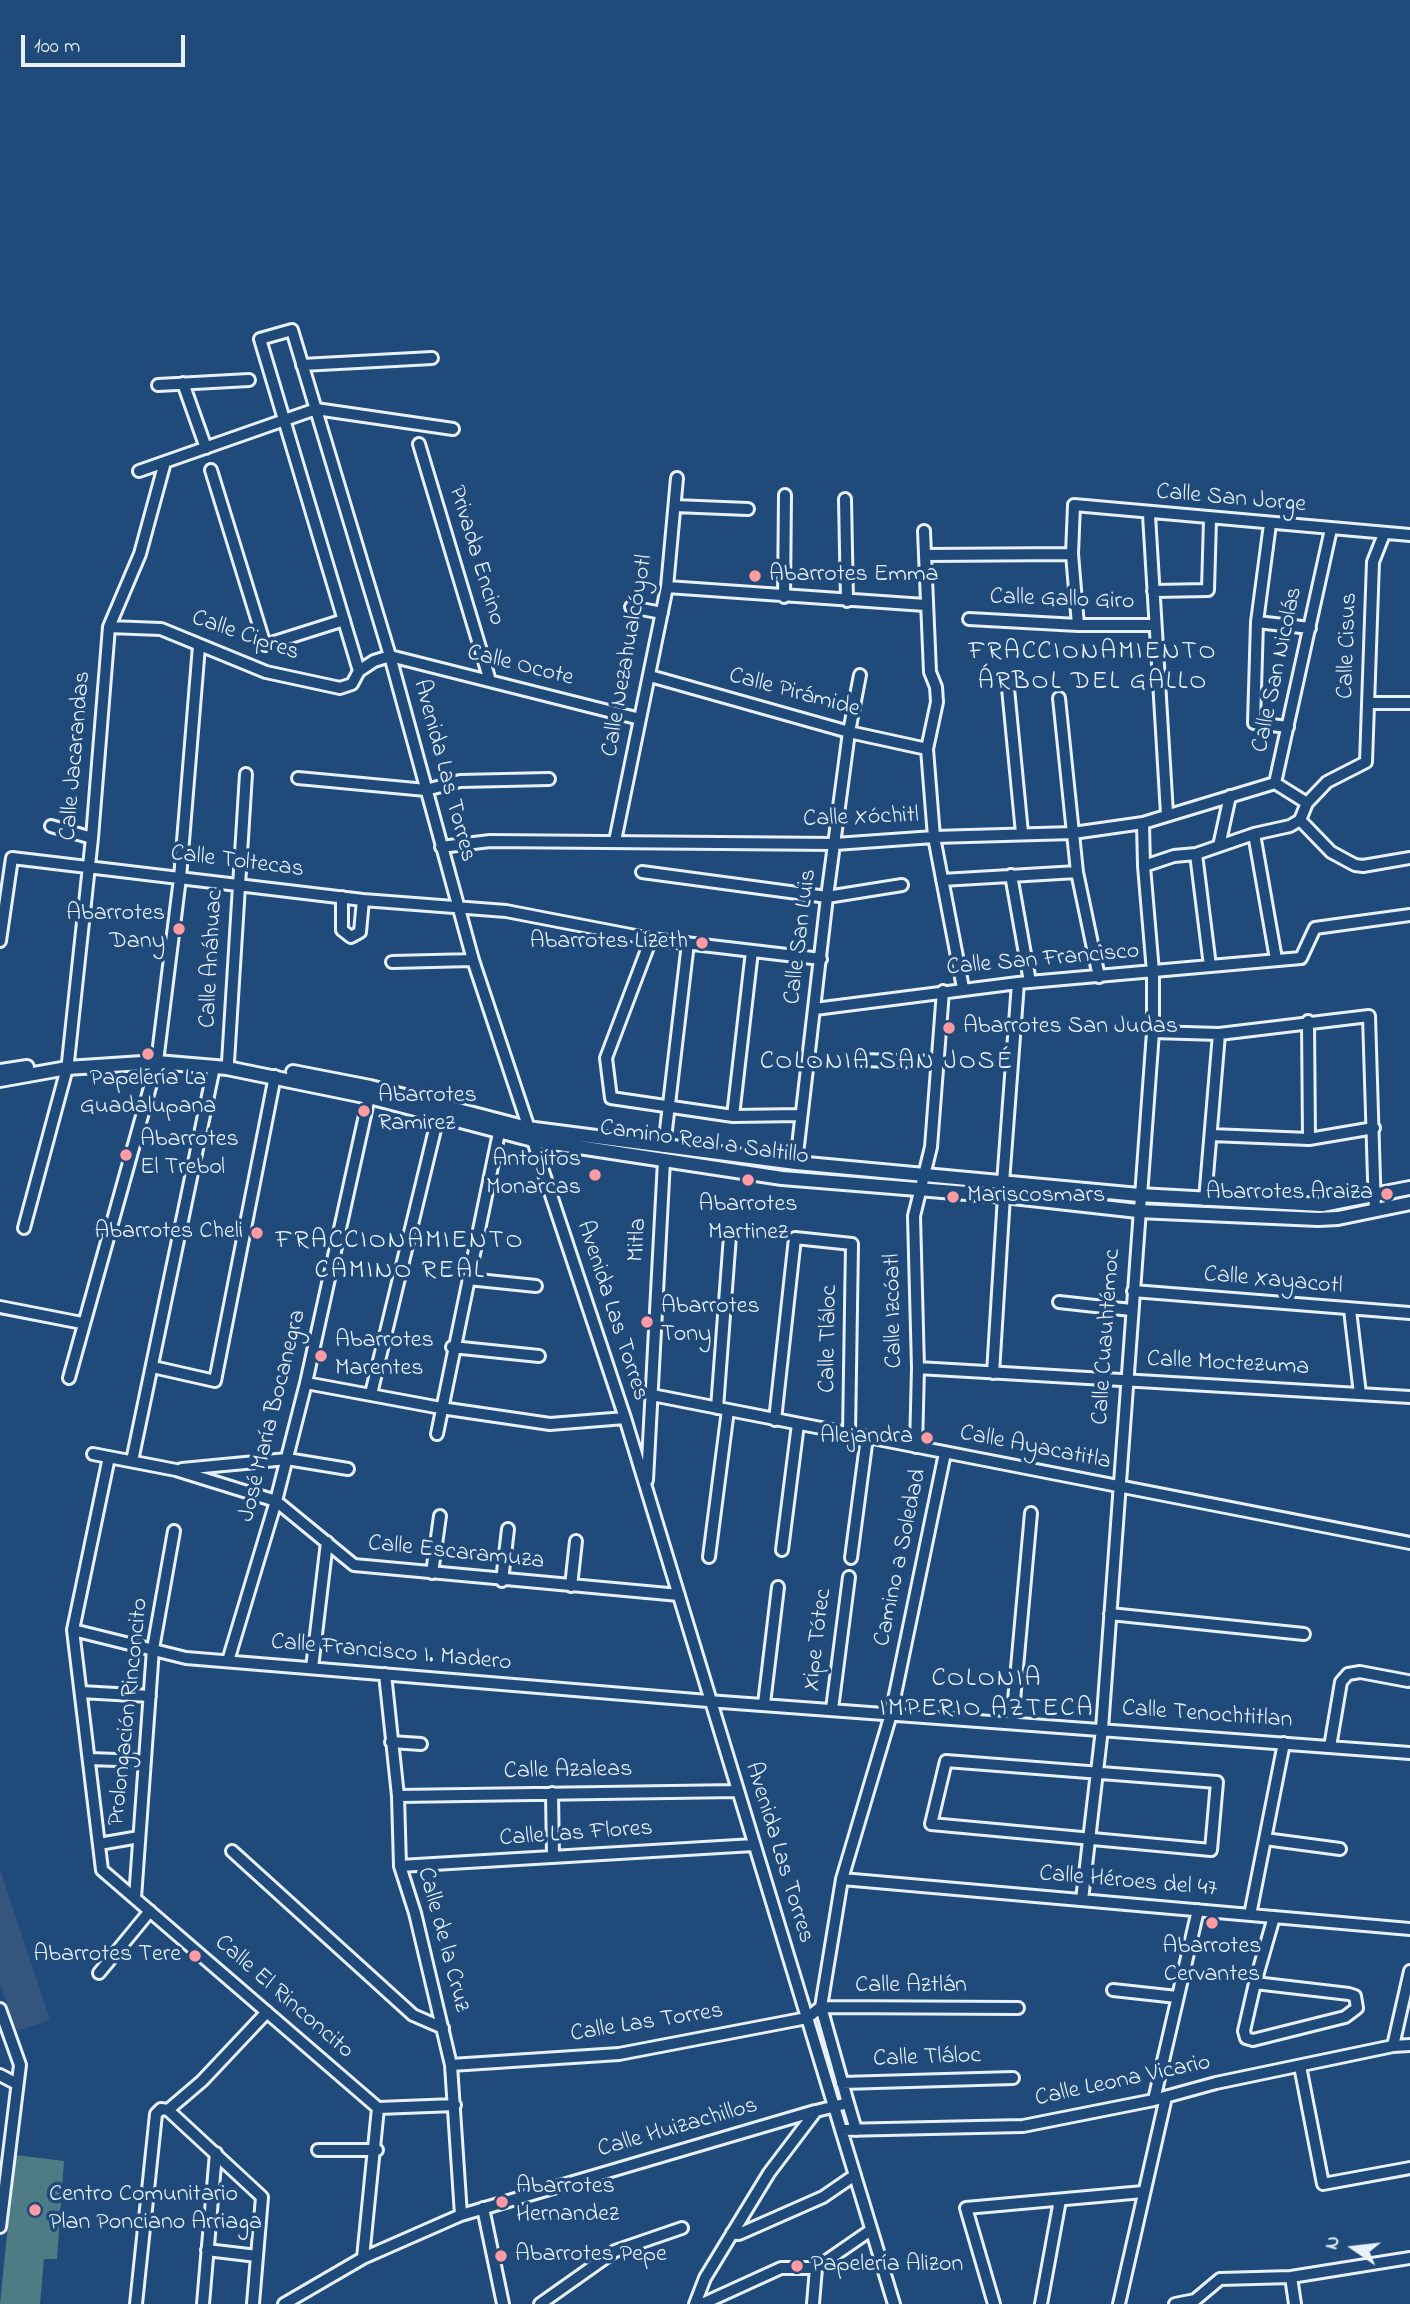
<!DOCTYPE html>
<meta charset="utf-8">
<style>
body{margin:0}
#map{position:relative;width:1410px;height:2304px;overflow:hidden;background:#1f4a7a;font-family:"Indie Flower",sans-serif}
canvas{display:block}
.north{position:absolute;left:1319px;top:2213px;width:70px;height:70px;-webkit-text-stroke:5px #1f4a7a;paint-order:stroke;rotate:284deg;font-size:19px;font-weight:700;line-height:28px;text-align:center;color:#e8f1f8}
.north::after{content:'';display:block;margin:auto;width:24px;height:32px;background:#e8f1f8;clip-path:polygon(50% 0,100% 100%,50% 72%,0 100%)}
.scale{position:absolute;left:21px;top:35px;width:164px;height:32px;box-sizing:border-box;border:4px solid #e8f1f8;border-top:0;padding-left:9px;font-size:21px;line-height:24px;white-space:nowrap;color:#e8f1f8;-webkit-text-stroke:5px #1f4a7a;paint-order:stroke}
</style>
<div id="map">
<canvas width="1410" height="2304"></canvas>
<div class="north">N</div>
<div class="scale">100 m</div>
</div>
<script>
const ctx = document.querySelector('canvas').getContext('2d');
ctx.lineJoin = 'round';
function fill(path, color) { ctx.fillStyle = color; ctx.fill(path, 'evenodd'); }
const toPath = rows => new Path2D(rows.map(r => 'M' + r).join(''));
function stroke(path, color, width, dash) { ctx.strokeStyle = color; ctx.lineWidth = width; ctx.lineCap = dash ? 'butt' : 'round'; ctx.setLineDash(dash || []); ctx.stroke(path); }
function write(font, color, halo, rows, align = 'center') {
  ctx.font = font + ' "Indie Flower",sans-serif'; ctx.lineWidth = 7; ctx.setLineDash([]); ctx.textBaseline = 'middle'; ctx.strokeStyle = halo; ctx.fillStyle = color; for (const [text, x, y, turn = 0] of rows) {
    ctx.save(); ctx.translate(x, y); ctx.rotate((+turn || 0) * Math.PI / 180); ctx.textAlign = isNaN(turn) ? turn : align; if (halo) ctx.strokeText(text, 0, 0); ctx.fillText(text, 0, 0); ctx.restore();
  }
}
fill(toPath([
 [0,1869,50,2020,17,2031,0,1984]
]), '#34567e');
fill(toPath([
 [15,2155,64,2161,57,2259,44,2259,40,2304,0,2304]
]), '#4f7b84');
const minor = toPath([
 [302,365,432,358],
 [183,383,206,448],
 [158,385,249,380],
 [419,444,490,681],
 [211,470,265,645,344,620],
 [139,471,316,409,453,429],
 [845,499,847,601],
 [675,506,748,509],
 [1149,515,1167,814],
 [1270,524,1257,622,1254,723,1288,727],
 [924,531,930,672,936,687,937,702,927,749,934,837,963,988],
 [925,555,1072,554],
 [667,587,925,605],
 [1153,591,1208,590,1210,519],
 [784,597,785,495],
 [631,607,662,613],
 [969,619,1078,625,1155,625],
 [1257,622,1310,628],
 [1078,625,1072,554,1074,505,1410,535],
 [109,627,161,629,266,672,340,688,352,684,359,671,374,661,390,656,640,719],
 [359,671,260,339,292,330,390,656,473,960,625,1418,894,2304],
 [650,676,849,732,927,749],
 [1007,678,1022,833],
 [1059,698,1077,872,1099,977],
 [1368,703,1410,703],
 [298,778,426,790,460,781,549,779],
 [1275,783,1331,529],
 [1275,783,1307,803],
 [1300,820,1331,852,1355,865,1363,866,1410,858],
 [51,826,92,838],
 [1254,834,1276,959],
 [615,841,667,587,677,478],
 [1219,846,1230,796],
 [441,847,490,841,835,844,934,837,1073,833,1143,823,1275,783],
 [1196,854,1210,966],
 [1144,866,1174,856,1196,854,1254,834,1290,826,1300,820,1307,803,1327,782,1366,762,1373,562,1384,534],
 [642,872,827,897,902,885],
 [1011,875,1030,982],
 [942,880,1077,872],
 [342,897,342,930,351,937,360,932,363,900],
 [651,939,606,1058,611,1098,733,1116,801,1115],
 [0,941,12,858,363,900,506,911,651,939,821,959],
 [392,962,473,960],
 [815,1009,1018,983,1301,958,1315,928,1410,915],
 [1308,1021,1309,1139],
 [1153,1032,1219,1034,1369,1016,1375,1211],
 [859,1060,939,1062],
 [68,1062,92,838,109,627,140,554,165,462],
 [228,1062,246,774],
 [733,1116,752,951],
 [1211,1135,1309,1139,1374,1128],
 [664,1147,688,943],
 [796,1163,827,897,849,732,860,675],
 [1003,1183,1018,983],
 [1205,1200,1219,1034],
 [24,1228,67,1068],
 [468,1279,536,1286],
 [1133,1291,1410,1313],
 [1059,1302,1131,1310],
 [0,1307,82,1323],
 [1350,1310,1360,1394],
 [452,1347,539,1356],
 [153,1367,215,1381,275,1076],
 [918,1368,1410,1397],
 [993,1373,1004,1196],
 [69,1378,157,1062,180,878,199,646],
 [306,1383,441,1408,550,1424,625,1418],
 [371,1394,438,1117],
 [652,1395,1410,1543],
 [717,1408,730,1236],
 [775,1420,795,1238,852,1244,849,1434],
 [437,1434,501,1123],
 [916,1447,918,1368,914,1216,931,1147,943,991],
 [93,1454,176,1470,276,1501,354,1565,679,1595],
 [109,1457,73,1630,102,1870,378,2108,455,2105],
 [132,1461,214,1067],
 [182,1469,287,1459,348,1469],
 [647,1480,664,1161],
 [782,1550,798,1424],
 [709,1557,728,1410],
 [851,1558,867,1437],
 [432,1573,440,1516],
 [502,1581,508,1529],
 [571,1586,576,1541],
 [1110,1614,1304,1634],
 [73,1630,186,1658,708,1701,1410,1753],
 [228,1661,276,1501,306,1383,369,1097],
 [312,1668,327,1542],
 [385,1674,398,1796,400,1866,415,1913,451,2065,461,2215],
 [81,1692,150,1696],
 [764,1704,778,1587],
 [832,1709,849,1577],
 [1012,1723,1031,1513],
 [391,1742,421,1744],
 [1330,1747,1341,1682,1348,1674,1360,1672,1408,1681],
 [89,1759,145,1761],
 [946,1761,1217,1782,1211,1850,931,1824,946,1761],
 [552,1793,553,1857],
 [398,1796,738,1791],
 [1265,1839,1340,1849],
 [99,1844,139,1837],
 [232,1851,413,2015,443,2028],
 [400,1866,754,1845],
 [842,1879,1410,1929],
 [135,1898,153,1649,174,1531],
 [1082,1900,1102,1729,1153,1032,1153,972,1144,866,1143,823],
 [1250,1915,1284,1743],
 [99,1973,150,1911],
 [1255,1983,1349,1994,1355,1996,1357,2008,1345,2017,1253,2040,1246,2038,1244,2031,1255,1983,1274,1917],
 [1113,1990,1177,1997],
 [0,2009,20,2065,0,2227],
 [1393,2046,1410,1971],
 [451,2065,619,2054,807,2018,821,2007,1018,2008],
 [1300,2066,1323,2184,1410,2168],
 [0,2075,17,2084],
 [842,2083,1013,2078],
 [1154,2100,1198,1910],
 [848,2103,856,2130],
 [168,2110,202,2081,267,2012],
 [841,2130,1023,2126,1154,2100,1216,2083,1393,2046,1410,2045],
 [318,2150,377,2150],
 [483,2208,503,2304],
 [732,2233,739,2234,823,2197,855,2175],
 [207,2250,257,2256],
 [363,2258,378,2108],
 [1291,2277,1295,2304],
 [136,2304,156,2114,161,2109,168,2110,262,2197,253,2304],
 [203,2304,216,2153],
 [284,2304,363,2258,461,2215,815,2111],
 [540,2304,615,2251,682,2228],
 [695,2304,705,2278,769,2173,816,2111,848,2103,821,2007,842,1879,891,1714,945,1453],
 [702,2304,781,2268,816,2268,871,2230],
 [813,2304,816,2268],
 [994,2304,966,2208,1143,2192],
 [1041,2304,1060,2200],
 [1119,2304,1166,2097],
 [1175,2304,1195,2300,1220,2279,1291,2277,1410,2258]
]);
const tertiary = toPath([
 [0,1071,27,1067],
 [293,1072,370,1087,527,1128,796,1163,1139,1195,1322,1205,1410,1188],
 [0,1080,67,1068,157,1062,227,1068,369,1097,533,1140,782,1178,1004,1196,1138,1211,1318,1219,1338,1218,1410,1203]
]);
stroke(minor, '#e8f1f8', 16);
stroke(tertiary, '#e8f1f8', 18);
stroke(minor, '#1f4a7a', 10);
stroke(tertiary, '#1f4a7a', 12);
for (const [x, y, r, color] of [
 [755,576,7,"#ff9aa2"],
 [179,929,7,"#ff9aa2"],
 [702,943,7,"#ff9aa2"],
 [949,1028,7,"#ff9aa2"],
 [148,1054,7,"#ff9aa2"],
 [364,1111,7,"#ff9aa2"],
 [126,1155,7,"#ff9aa2"],
 [595,1175,7,"#ff9aa2"],
 [748,1180,7,"#ff9aa2"],
 [1387,1194,7,"#ff9aa2"],
 [953,1197,7,"#ff9aa2"],
 [257,1233,7,"#ff9aa2"],
 [647,1322,7,"#ff9aa2"],
 [321,1356,7,"#ff9aa2"],
 [927,1438,7,"#ff9aa2"],
 [1212,1923,7,"#ff9aa2"],
 [195,1956,7,"#ff9aa2"],
 [502,2202,7,"#ff9aa2"],
 [35,2210,7,"#ff9aa2"],
 [501,2256,7,"#ff9aa2"],
 [797,2266,7,"#ff9aa2"]
]) { const dot = new Path2D(); dot.arc(x, y, r, 0, 2 * Math.PI); ctx.fillStyle = color; ctx.fill(dot); stroke(dot, '#1f4a7a', 2.5); }
write('24px', '#e8f1f8', '#1f4a7a', [
 ["Calle San Jorge",1231,500,5],
 ["Privada Encino",475,556,73],
 ["Calle Gallo Giro",1062,601,2],
 ["Calle Cipres",245,637,19],
 ["Calle Cisus",1349,646,-88],
 ["Calle Nezahualcóyotl",629,656,-80],
 ["Calle Ocote",520,667,14],
 ["Calle San Nicolás",1279,670,-78],
 ["Calle Pirámide",794,694,15],
 ["Calle Jacarandas",77,756,-85],
 ["Avenida Las Torres",443,771,75],
 ["Calle Xóchitl",861,819,-2],
 ["Calle Toltecas",237,863,7],
 ["Calle San Luis",802,937,-83],
 ["Calle Anáhuac",213,959,-87],
 ["Calle San Francisco",1043,961,-5],
 ["Camino Real a Saltillo",704,1144,8],
 ["Mitla",639,1240,-87],
 ["Calle Xayacotl",1273,1282,5],
 ["Avenida Las Torres",611,1311,72],
 ["Calle Izcóatl",895,1311,-91],
 ["Calle Cuauhtémoc",1108,1337,-86],
 ["Calle Tláloc",830,1339,-89],
 ["Calle Moctezuma",1228,1365,3],
 ["José María Bocanegra",274,1416,-76],
 ["Calle Ayacatitla",1035,1449,11],
 ["Calle Escaramuza",456,1554,6],
 ["Camino a Soledad",902,1558,-78],
 ["Xipe Tótec",819,1640,-83],
 ["Calle Francisco I. Madero",391,1654,5],
 ["Prolongación Rinconcito",130,1712,-84],
 ["Calle Tenochtitlan",1207,1716,4],
 ["Calle Azaleas",568,1772,-1],
 ["Calle Las Flores",576,1835,-4],
 ["Avenida Las Torres",778,1853,73],
 ["Calle Héroes del 47",1128,1883,5],
 ["Calle de la Cruz",442,1940,75],
 ["Calle Aztlán",911,1987],
 ["Calle El Rinconcito",283,1998,41],
 ["Calle Las Torres",647,2024,-9],
 ["Calle Tláloc",927,2059,-2],
 ["Calle Leona Vicario",1123,2082,-12],
 ["Calle Huizachillos",678,2129,-16]
]);
write('24px', '#e8f1f8', '#1f4a7a', [
 ["Abarrotes Emma",769,576],
 ["Abarrotes",165,915,"right"],
 ["Dany",165,943,"right"],
 ["Abarrotes Lizeth",688,943,"right"],
 ["Abarrotes San Judas",963,1028],
 ["Papelería La",148,1080,"center"],
 ["Guadalupana",148,1108,"center"],
 ["Abarrotes",378,1097],
 ["Ramirez",378,1125],
 ["Abarrotes",140,1141],
 ["El Trebol",140,1169],
 ["Antojitos",581,1161,"right"],
 ["Monarcas",581,1189,"right"],
 ["Abarrotes Araiza",1373,1194,"right"],
 ["Mariscosmars",967,1197],
 ["Abarrotes",748,1206,"center"],
 ["Martinez",748,1234,"center"],
 ["Abarrotes Cheli",243,1233,"right"],
 ["Abarrotes",661,1308],
 ["Tony",661,1336],
 ["Abarrotes",335,1342],
 ["Marentes",335,1370],
 ["Alejandra",913,1438,"right"],
 ["Abarrotes",1212,1948,"center"],
 ["Cervantes",1212,1976,"center"],
 ["Abarrotes Tere",181,1956,"right"],
 ["Abarrotes",516,2188],
 ["Hernandez",516,2216],
 ["Centro Comunitario",49,2196],
 ["Plan Ponciano Arriaga",49,2224],
 ["Abarrotes Pepe",515,2256],
 ["Papelería Alizon",811,2266]
], 'left');
ctx.letterSpacing = '2px';
write('26px', '#e8f1f8', '#1f4a7a', [
 ["FRACCIONAMIENTO",1093,654],
 ["ÁRBOL DEL GALLO",1093,684],
 ["COLONIA SAN JOSÉ",887,1064],
 ["FRACCIONAMIENTO",400,1243],
 ["CAMINO REAL",400,1273],
 ["COLONIA",987,1681],
 ["IMPERIO AZTECA",987,1711]
]);
ctx.letterSpacing = '0px';
</script>
